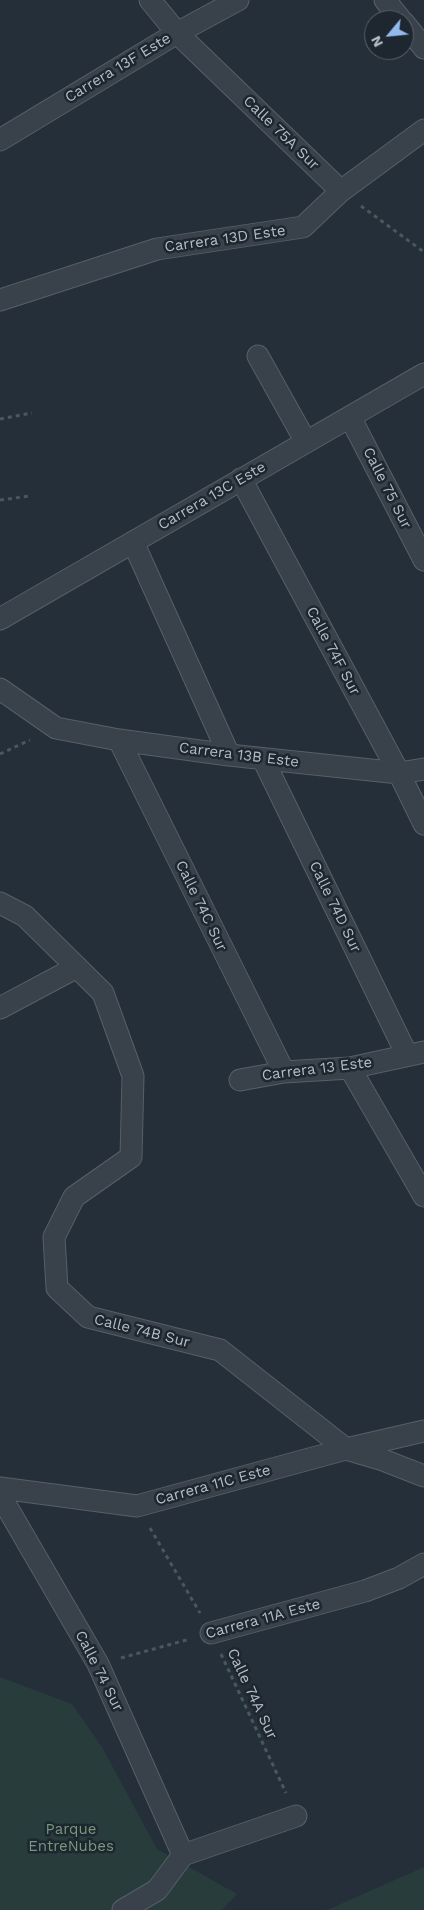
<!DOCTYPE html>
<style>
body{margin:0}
#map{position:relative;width:424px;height:1910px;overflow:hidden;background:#252f3a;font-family:"Work Sans",sans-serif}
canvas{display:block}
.north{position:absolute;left:364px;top:10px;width:50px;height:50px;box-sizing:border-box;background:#1e262f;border:1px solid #5a626b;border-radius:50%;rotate:242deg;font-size:14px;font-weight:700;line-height:20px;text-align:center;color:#b4bcc6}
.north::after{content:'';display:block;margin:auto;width:18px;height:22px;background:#92bbed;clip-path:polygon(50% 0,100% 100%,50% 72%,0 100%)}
</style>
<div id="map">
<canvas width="424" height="1910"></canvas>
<div class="north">N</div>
</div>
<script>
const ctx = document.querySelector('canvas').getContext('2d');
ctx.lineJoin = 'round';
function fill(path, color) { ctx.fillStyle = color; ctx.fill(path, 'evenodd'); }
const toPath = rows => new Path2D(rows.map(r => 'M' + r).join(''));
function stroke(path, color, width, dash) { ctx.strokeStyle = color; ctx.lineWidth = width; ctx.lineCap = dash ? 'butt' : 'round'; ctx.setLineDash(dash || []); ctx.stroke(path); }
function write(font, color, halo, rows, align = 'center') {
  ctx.font = font + ' "Work Sans",sans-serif'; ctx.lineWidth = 5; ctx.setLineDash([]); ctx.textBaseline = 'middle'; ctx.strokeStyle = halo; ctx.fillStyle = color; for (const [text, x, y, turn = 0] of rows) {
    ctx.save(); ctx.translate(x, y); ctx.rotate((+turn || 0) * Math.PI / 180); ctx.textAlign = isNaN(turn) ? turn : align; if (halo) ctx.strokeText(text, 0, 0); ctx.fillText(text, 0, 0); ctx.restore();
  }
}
fill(toPath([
 [0,1677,72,1704,102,1747,157,1849,237,1894,222,1910,0,1910],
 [424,1867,424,1910,327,1910]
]), '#283c3c');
const street = toPath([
 [150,0,177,33,341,191],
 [385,0,401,20],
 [404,23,424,48],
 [0,140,177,33,238,0],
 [0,300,157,249,303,227,341,191,424,130],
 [258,356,306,442],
 [350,417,424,560],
 [241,479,399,773,424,824],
 [133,542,229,755],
 [0,619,424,374],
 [0,689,56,728,119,740,229,755,399,773,424,769],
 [119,740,284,1072],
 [263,759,407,1055],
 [0,903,25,916,103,993,133,1076,131,1157,74,1197,54,1237,57,1288,88,1317,220,1350,346,1449,383,1460,424,1476],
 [0,1008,77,967],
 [350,1068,424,1196],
 [240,1080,284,1072,350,1068,424,1052],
 [0,1488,137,1506,346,1449,424,1431],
 [0,1495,98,1664,183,1855],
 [211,1633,365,1591,399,1578,424,1564],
 [123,1910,157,1890,183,1855,296,1816]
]);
stroke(street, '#575f68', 23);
stroke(toPath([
 [361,206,424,252],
 [0,419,32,413],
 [0,500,30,496],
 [0,754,30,740],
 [150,1528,200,1613],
 [221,1654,286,1793],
 [121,1658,190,1639]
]), '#47595a', 3, [4, 4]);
stroke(street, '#39414a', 21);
write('15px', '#b4bcc6', '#1e262f', [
 ["Carrera 13F Este",118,68,-31],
 ["Calle 75A Sur",281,133,44],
 ["Carrera 13D Este",225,239,-8],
 ["Calle 75 Sur",387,488,63],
 ["Carrera 13C Este",212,496,-30],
 ["Calle 74F Sur",333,651,62],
 ["Carrera 13B Este",239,755,7],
 ["Calle 74C Sur",201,906,64],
 ["Calle 74D Sur",335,907,64],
 ["Carrera 13 Este",317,1069,-7],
 ["Calle 74B Sur",142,1331,14],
 ["Carrera 11C Este",213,1485,-15],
 ["Carrera 11A Este",263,1619,-15],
 ["Calle 74 Sur",99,1671,63],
 ["Calle 74A Sur",252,1694,65]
]);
write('15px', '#75997b', '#1e262f', [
 ["Parque",71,1830],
 ["EntreNubes",71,1847]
]);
</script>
